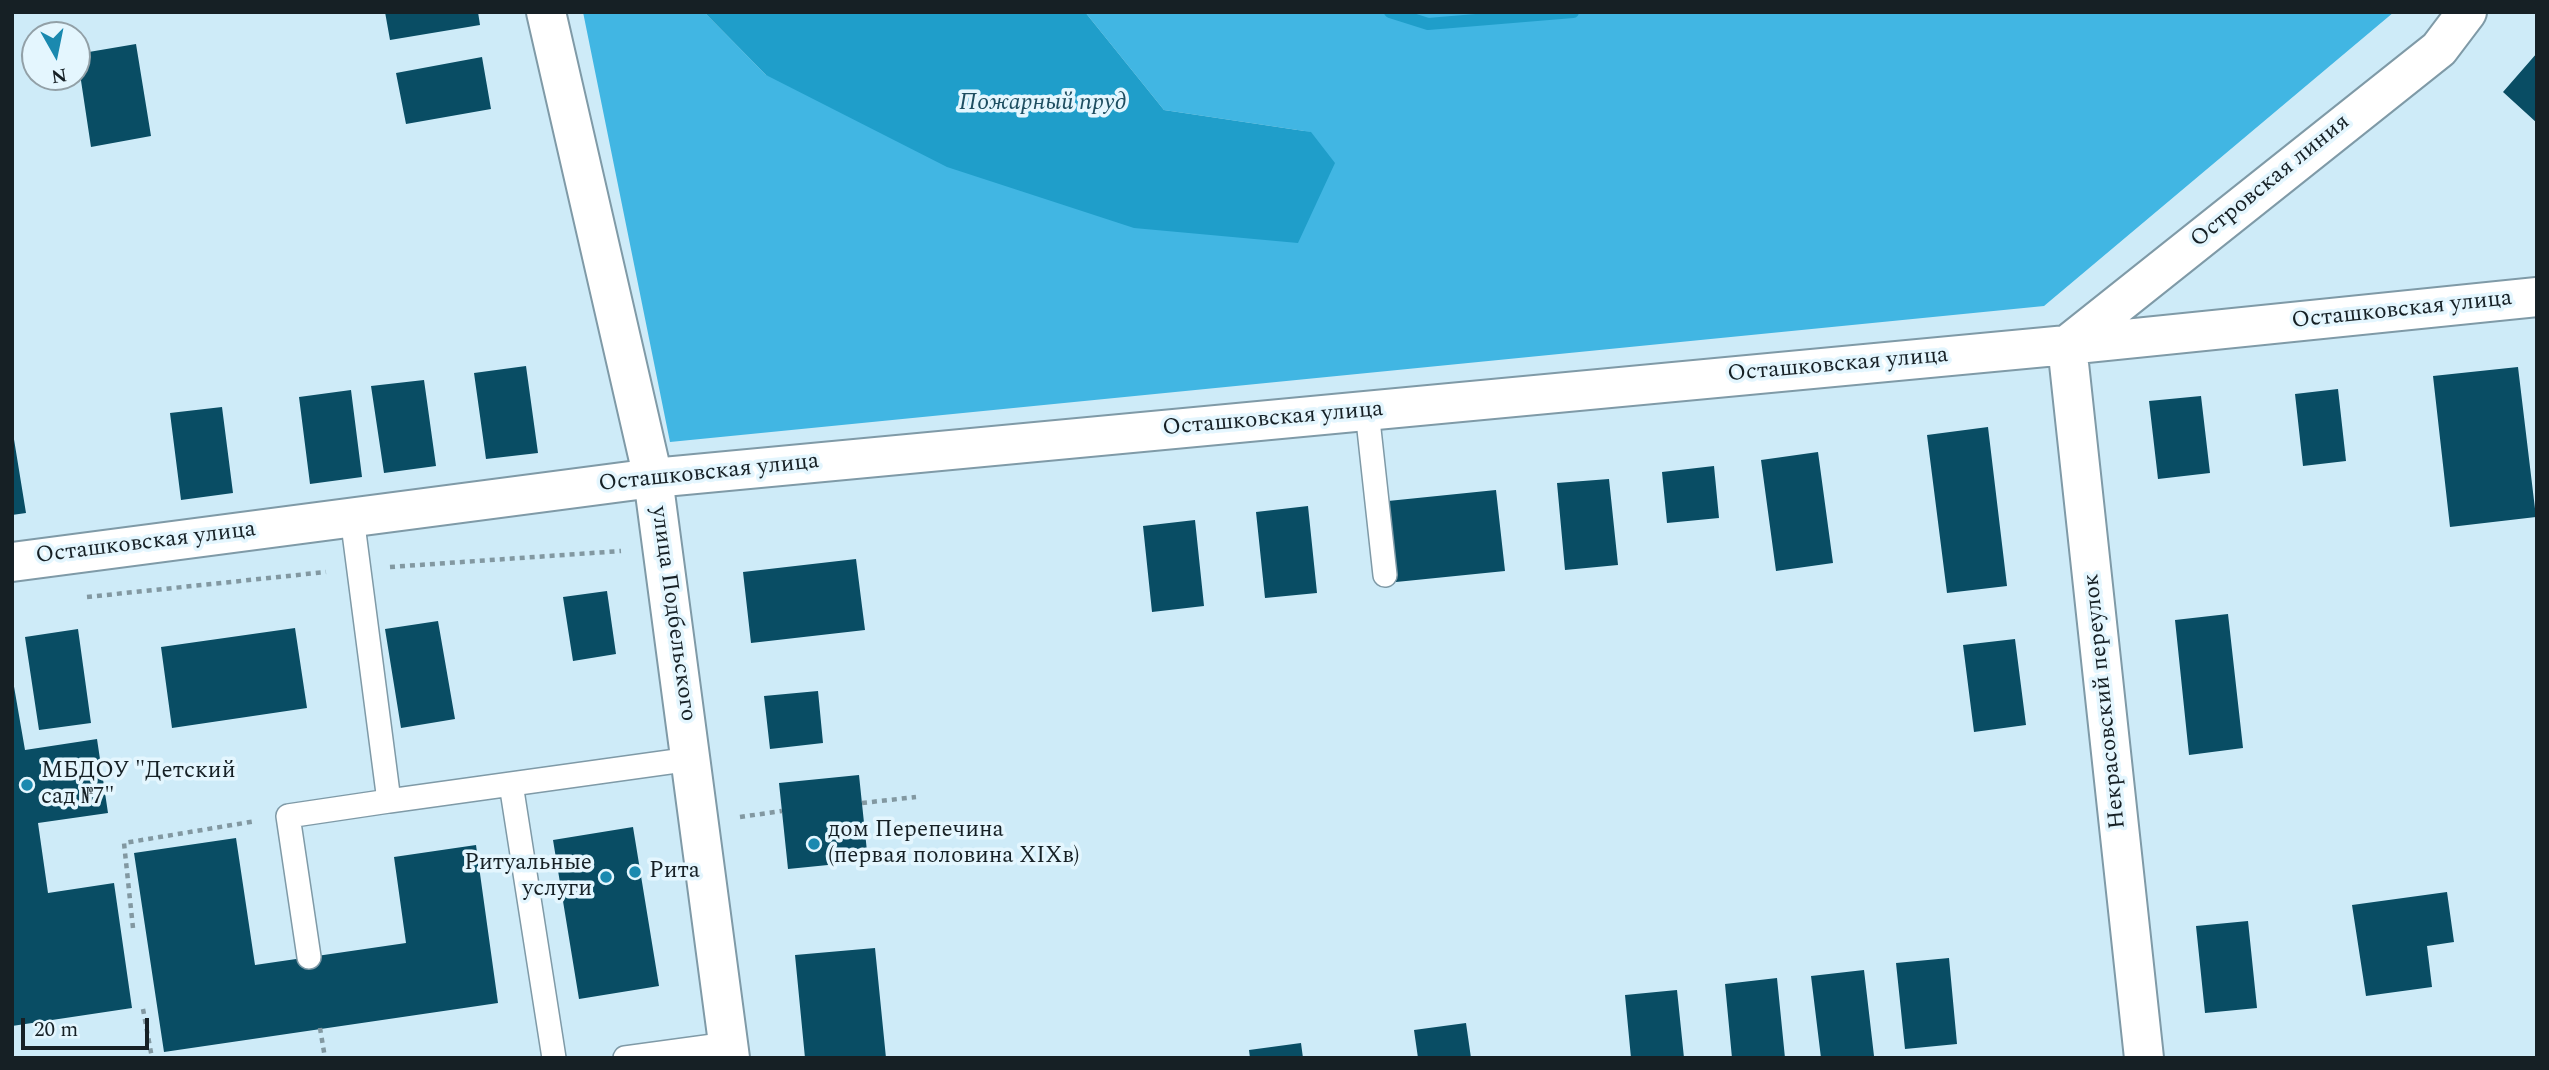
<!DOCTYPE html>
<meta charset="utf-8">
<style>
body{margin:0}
#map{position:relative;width:2549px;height:1070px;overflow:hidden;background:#ceebf8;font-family:Spectral,serif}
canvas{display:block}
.frame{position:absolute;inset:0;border:14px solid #162025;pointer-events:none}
.north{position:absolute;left:21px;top:21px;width:70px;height:70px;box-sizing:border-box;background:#e4f6fe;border:2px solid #92a0a7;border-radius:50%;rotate:171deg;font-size:19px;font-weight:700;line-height:28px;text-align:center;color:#162025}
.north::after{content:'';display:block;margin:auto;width:24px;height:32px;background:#1a89af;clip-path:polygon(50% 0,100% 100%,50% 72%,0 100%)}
.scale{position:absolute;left:21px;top:1018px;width:128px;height:32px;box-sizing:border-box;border:4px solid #162025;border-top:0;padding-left:9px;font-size:21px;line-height:24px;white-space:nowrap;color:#162025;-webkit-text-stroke:5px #e4f6fe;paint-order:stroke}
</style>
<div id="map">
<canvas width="2549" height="1070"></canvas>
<div class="frame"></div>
<div class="north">N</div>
<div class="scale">20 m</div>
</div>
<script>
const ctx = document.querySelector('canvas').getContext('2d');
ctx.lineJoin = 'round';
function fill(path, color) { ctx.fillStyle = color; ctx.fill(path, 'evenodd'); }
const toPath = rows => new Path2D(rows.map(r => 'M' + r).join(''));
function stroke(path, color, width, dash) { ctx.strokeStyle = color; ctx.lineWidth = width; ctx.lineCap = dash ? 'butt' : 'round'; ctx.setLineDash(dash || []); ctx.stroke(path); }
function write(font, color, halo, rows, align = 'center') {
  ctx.font = font + ' Spectral,serif'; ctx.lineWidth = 7; ctx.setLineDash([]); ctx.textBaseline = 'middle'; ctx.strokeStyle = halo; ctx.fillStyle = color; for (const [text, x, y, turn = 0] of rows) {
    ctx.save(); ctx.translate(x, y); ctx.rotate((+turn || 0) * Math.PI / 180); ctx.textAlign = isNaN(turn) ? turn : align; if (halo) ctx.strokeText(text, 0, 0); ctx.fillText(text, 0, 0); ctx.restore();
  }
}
fill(toPath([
 [583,12,704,12,766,75,1311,132,1164,110,1085,12,2394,12,2044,306,670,442]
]), '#41b6e3');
fill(toPath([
 [704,12,1085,12,1164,110,1311,132,1335,163,1298,243,1134,228,947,167,766,75]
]), '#1f9eca');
stroke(toPath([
 [1390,12,1428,24,1573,12]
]), '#1f9eca', 12);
fill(toPath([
 [385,12,478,12,480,25,390,40],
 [136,44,151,136,91,147,77,54],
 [2537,53,2537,123,2503,92],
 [482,57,491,109,406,124,396,73],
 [526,366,538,453,486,459,474,373],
 [2518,367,2536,517,2450,527,2433,376],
 [424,380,436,466,384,473,371,386],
 [2338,389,2346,461,2303,466,2295,394],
 [351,390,362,477,310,484,299,397],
 [2201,396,2210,473,2158,479,2149,401],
 [222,407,233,493,181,500,170,413],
 [12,427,26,513,12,515],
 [1988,427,2007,586,1947,593,1927,435],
 [1818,452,1833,563,1776,571,1761,460],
 [1714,466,1719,518,1667,523,1662,472],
 [1609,479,1618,565,1565,570,1557,483],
 [1496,490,1505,571,1396,582,1388,501],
 [1308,506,1317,593,1265,598,1256,512],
 [1195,520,1204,606,1152,612,1143,526],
 [856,559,865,630,751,643,743,572],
 [607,591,616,654,573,661,563,597],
 [2228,614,2243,748,2189,755,2175,620],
 [438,621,455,719,401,728,385,629],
 [295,628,307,708,172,728,161,647],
 [78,629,91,723,39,730,25,637],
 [2015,639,2026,725,1974,732,1963,645],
 [12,675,25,750,97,739,108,813,38,823,48,893,114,883,132,1008,12,1026],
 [818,691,823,743,770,749,764,696],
 [859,775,868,861,788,869,779,783],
 [633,827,659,986,579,999,553,840],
 [236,838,255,965,406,943,394,857,476,845,498,1003,164,1052,134,853],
 [2447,892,2454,942,2427,946,2432,987,2366,996,2352,905],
 [2248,921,2257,1008,2205,1013,2196,926],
 [875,948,886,1058,805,1058,795,955],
 [1949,958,1957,1044,1905,1049,1896,963],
 [1864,970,1874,1056,1821,1058,1811,976],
 [1777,978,1785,1058,1732,1058,1725,984],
 [1677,990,1684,1058,1631,1058,1625,995],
 [1466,1023,1471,1058,1418,1058,1414,1030],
 [1301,1043,1303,1058,1250,1058,1249,1050]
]), '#094d64');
const service = toPath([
 [1367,411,1385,575],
 [511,784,554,1058],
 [389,801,691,759],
 [309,957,288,816,389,801,352,517],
 [625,1058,728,1044]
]);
const minor = toPath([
 [546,12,653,478,2067,345,2537,297],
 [2144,1058,2067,345,2439,49,2467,12]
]);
const tertiary = toPath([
 [12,562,653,478,730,1058]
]);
stroke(service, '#7f9aa7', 26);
stroke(minor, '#7f9aa7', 42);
stroke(tertiary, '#7f9aa7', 42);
stroke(toPath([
 [390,567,621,551],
 [87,597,326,572],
 [862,803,916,797],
 [740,817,782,811],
 [133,928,124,843,256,821],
 [143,1009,152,1058],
 [320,1028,325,1058]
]), '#8298a1', 4.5, [5, 5]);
stroke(service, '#fff', 23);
stroke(minor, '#fff', 38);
stroke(tertiary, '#fff', 38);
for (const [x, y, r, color] of [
 [27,785,7,"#1a89af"],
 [814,844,7,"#1a89af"],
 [635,872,7,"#1a89af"],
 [606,877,7,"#1a89af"]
]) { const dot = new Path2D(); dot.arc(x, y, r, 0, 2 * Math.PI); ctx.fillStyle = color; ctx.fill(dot); stroke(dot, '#e4f6fe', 2.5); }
write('23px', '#162025', '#e4f6fe', [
 ["Островская линия",2271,182,-39],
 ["Осташковская улица",2402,311,-6],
 ["Осташковская улица",1838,366,-5],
 ["Осташковская улица",1273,420,-5],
 ["Осташковская улица",709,474,-6],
 ["Осташковская улица",146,544,-7],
 ["улица Подбельского",672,614,82],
 ["Некрасовский переулок",2106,701,-96]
]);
write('23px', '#162025', '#e4f6fe', [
 ["МБДОУ \"Детский",41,772],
 ["сад №7\"",41,798],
 ["дом Перепечина",828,831],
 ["(первая половина XIXв)",828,857],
 ["Ритуальные",592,864,"right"],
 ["услуги",592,890,"right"],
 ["Рита",649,872]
], 'left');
write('italic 24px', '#1e4e61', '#e4f6fe', [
 ["Пожарный пруд",1043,104]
]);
</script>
